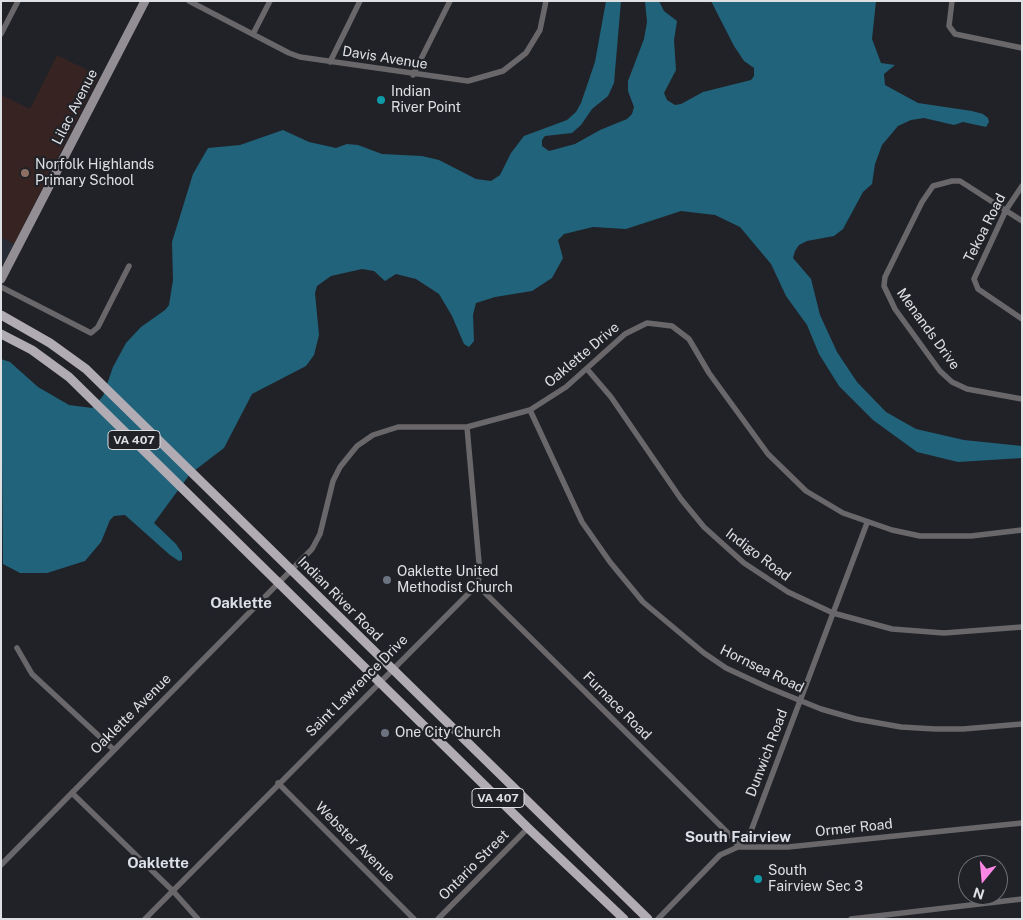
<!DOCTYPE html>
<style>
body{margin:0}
#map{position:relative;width:1023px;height:920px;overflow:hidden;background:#202228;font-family:"Public Sans",sans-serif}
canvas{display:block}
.frame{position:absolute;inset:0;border:2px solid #dee0e4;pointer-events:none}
.north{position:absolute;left:958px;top:855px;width:50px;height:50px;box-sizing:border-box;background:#202228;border:1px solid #6c6e73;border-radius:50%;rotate:197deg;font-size:14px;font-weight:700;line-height:20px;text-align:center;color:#dee0e4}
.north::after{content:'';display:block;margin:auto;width:18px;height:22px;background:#fc86e4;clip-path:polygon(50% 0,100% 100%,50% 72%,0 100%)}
</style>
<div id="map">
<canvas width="1023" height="920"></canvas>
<div class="frame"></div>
<div class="north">N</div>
</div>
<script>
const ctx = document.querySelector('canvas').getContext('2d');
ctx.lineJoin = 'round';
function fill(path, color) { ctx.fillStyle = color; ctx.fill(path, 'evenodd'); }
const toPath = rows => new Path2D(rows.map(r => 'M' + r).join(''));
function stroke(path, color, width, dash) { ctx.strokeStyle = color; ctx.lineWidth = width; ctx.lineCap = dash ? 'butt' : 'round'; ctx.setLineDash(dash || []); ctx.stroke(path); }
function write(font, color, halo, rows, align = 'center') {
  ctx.font = font + ' "Public Sans",sans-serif'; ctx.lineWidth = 4.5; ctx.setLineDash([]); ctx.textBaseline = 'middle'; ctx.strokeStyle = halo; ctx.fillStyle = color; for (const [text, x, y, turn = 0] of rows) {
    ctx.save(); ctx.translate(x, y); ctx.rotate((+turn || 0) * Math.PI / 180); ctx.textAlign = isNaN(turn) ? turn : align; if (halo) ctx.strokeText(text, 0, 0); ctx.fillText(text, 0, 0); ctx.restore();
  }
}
fill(toPath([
 [1,237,14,244,1,268]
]), '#272c37');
fill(toPath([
 [57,55,99,76,14,244,1,237,1,95,30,109]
]), '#372422');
fill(toPath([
 [606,1,621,1,614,83,608,96,592,109,581,125,572,133,545,136,542,140,542,146,549,151,575,144,600,130,627,119,632,114,634,107,628,91,628,81,644,39,647,22,645,1,659,1,664,11,677,21,674,40,676,70,664,93,667,100,675,105,681,104,703,92,751,80,754,76,754,68,744,61,734,46,711,1,876,1,872,39,881,63,895,65,884,74,885,85,918,103,972,111,983,114,988,118,989,122,986,127,963,122,954,125,924,118,911,120,898,126,882,145,875,164,872,184,863,192,843,229,834,236,807,241,799,245,795,251,793,258,811,279,820,315,837,352,857,382,886,412,916,429,964,440,1022,446,1022,458,958,462,917,452,873,420,839,386,819,354,807,325,786,296,771,264,740,227,715,215,681,211,626,229,593,227,564,234,558,240,563,258,552,278,532,291,495,297,476,303,473,315,474,341,469,347,464,344,452,316,439,294,416,279,396,274,385,281,374,271,362,269,331,276,317,286,315,293,319,335,314,355,306,366,252,394,224,448,190,474,154,523,176,544,182,553,182,560,179,561,170,555,125,515,114,516,110,520,101,542,85,561,47,573,20,573,3,564,1,359,10,362,38,387,69,405,92,408,103,396,113,367,126,343,141,327,165,310,169,305,173,280,172,242,193,174,208,148,240,145,283,130,309,142,336,148,347,144,358,145,382,154,422,156,439,160,476,179,491,181,500,175,511,153,524,136,567,120,576,112,581,103,595,62]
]), '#21637a');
stroke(toPath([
 [189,1,289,53,300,57,468,81,503,71,526,53,540,30,546,1],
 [952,1,949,26,955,34,1022,48],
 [1,34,18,1],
 [253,34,270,1],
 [330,62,360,1],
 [413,75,450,1],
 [1022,186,1006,210,974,279,978,289,1022,319],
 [1022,221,960,181,952,181,933,186,922,202,885,277,884,286,895,309,940,371,952,382,967,389,1022,399],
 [1,287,91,333,98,327,129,266],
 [587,369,611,397,681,499,704,527,744,563,788,592,833,613,892,629,944,633,1022,627],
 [530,410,582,522,610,562,643,602,704,653,726,668,767,687,821,709,856,719,901,727,935,729,963,729,1022,724],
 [477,585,734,839,738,847,751,831,867,523],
 [17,648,32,674,113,749],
 [278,783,414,919],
 [72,793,173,891,198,919],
 [1,865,312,549,320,534,333,481,340,467,357,446,373,435,398,427,467,427,530,410,566,387,625,334,647,323,672,326,689,339,709,373,768,454,806,491,843,513,892,530,920,536,971,536,1022,530],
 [145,919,477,585,480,574,467,427],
 [438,919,528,828],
 [658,919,720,855,738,847,788,847,1022,823],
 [851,919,1022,899]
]), '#69676a', 5.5);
stroke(toPath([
 [1,279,145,1]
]), '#928e93', 9);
stroke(toPath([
 [1,315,50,343,86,369,648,919],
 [1,334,32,350,69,377,528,828,624,919]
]), '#b1acb3', 9);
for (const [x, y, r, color] of [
 [381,100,5,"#0f9aa8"],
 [25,173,5,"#8d6e63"],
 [387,580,5,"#6b7280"],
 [385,733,5,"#6b7280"],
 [758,879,5,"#0f9aa8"]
]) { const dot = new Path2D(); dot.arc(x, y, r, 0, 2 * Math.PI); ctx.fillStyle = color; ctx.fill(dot); stroke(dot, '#202228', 2); }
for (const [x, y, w] of [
 [134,440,52],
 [498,798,52]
]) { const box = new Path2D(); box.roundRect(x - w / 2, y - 9.5, w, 19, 4); ctx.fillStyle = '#202228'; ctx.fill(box); stroke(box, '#dee0e4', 1); }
write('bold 12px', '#dee0e4', null, [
 ["VA 407",134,440],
 ["VA 407",498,798]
]);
write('14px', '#dee0e4', '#202228', [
 ["Davis Avenue",385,58,9],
 ["Lilac Avenue",75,107,-63],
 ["Tekoa Road",985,228,-63],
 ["Menands Drive",928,329,54],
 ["Oaklette Drive",582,355,-40],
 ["Indigo Road",758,555,37],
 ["Indian River Road",340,599,45],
 ["Hornsea Road",762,669,26],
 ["Saint Lawrence Drive",357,686,-45],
 ["Furnace Road",617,706,45],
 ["Oaklette Avenue",131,714,-45],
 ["Dunwich Road",767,753,-69],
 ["Ormer Road",854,828,-6],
 ["Webster Avenue",355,842,45],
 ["Ontario Street",474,865,-45]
]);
write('14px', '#dee0e4', '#202228', [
 ["Indian",391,92],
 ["River Point",391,108],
 ["Norfolk Highlands",35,165],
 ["Primary School",35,181],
 ["Oaklette United",397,572],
 ["Methodist Church",397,588],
 ["One City Church",395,733],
 ["South",768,871],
 ["Fairview Sec 3",768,887]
], 'left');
write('bold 15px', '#dcdfe8', '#202228', [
 ["Oaklette",241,603],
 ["South Fairview",738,837],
 ["Oaklette",158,863]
]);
</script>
